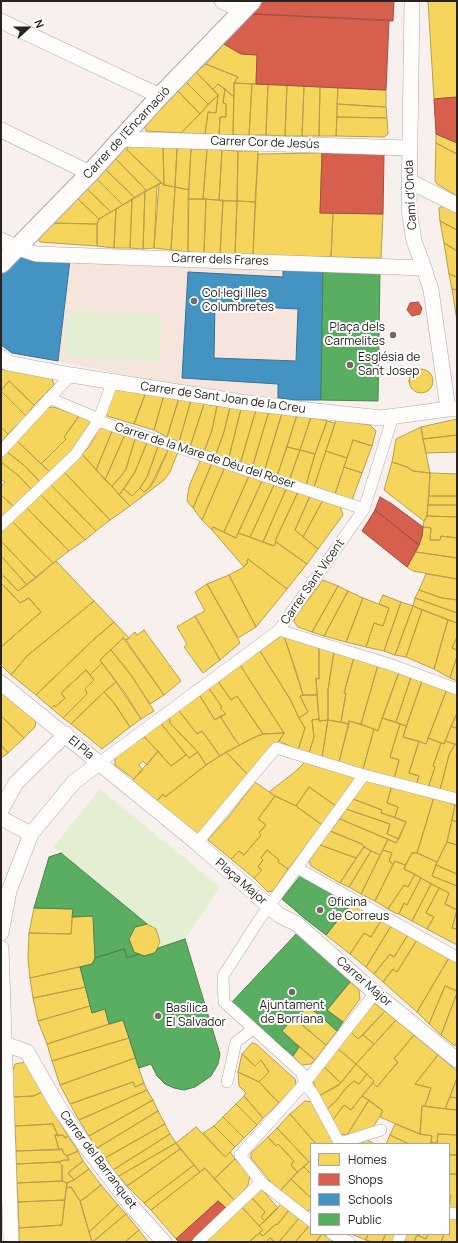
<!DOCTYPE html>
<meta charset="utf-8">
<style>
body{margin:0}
#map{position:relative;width:458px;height:1243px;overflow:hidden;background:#f8f0ec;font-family:Manrope,sans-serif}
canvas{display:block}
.frame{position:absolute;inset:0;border:2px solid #292320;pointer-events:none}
.legend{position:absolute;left:310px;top:1143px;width:140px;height:92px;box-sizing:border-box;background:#fff;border:1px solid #a9a7a6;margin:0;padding:5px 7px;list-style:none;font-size:12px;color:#292320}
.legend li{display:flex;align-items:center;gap:8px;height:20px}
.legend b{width:20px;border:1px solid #a9a7a6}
.north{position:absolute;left:8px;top:8px;width:40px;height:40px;-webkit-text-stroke:3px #fff;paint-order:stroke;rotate:69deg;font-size:11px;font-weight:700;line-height:16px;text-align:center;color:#292320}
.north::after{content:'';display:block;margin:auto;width:14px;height:18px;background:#292320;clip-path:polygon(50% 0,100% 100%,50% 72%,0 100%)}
</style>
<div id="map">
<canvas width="458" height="1243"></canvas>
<div class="frame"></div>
<ul class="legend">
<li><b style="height:11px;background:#f6d55c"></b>Homes</li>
<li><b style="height:11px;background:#d6604d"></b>Shops</li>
<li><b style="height:11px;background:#4393c3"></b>Schools</li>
<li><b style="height:11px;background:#5aae61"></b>Public</li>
</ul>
<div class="north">N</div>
</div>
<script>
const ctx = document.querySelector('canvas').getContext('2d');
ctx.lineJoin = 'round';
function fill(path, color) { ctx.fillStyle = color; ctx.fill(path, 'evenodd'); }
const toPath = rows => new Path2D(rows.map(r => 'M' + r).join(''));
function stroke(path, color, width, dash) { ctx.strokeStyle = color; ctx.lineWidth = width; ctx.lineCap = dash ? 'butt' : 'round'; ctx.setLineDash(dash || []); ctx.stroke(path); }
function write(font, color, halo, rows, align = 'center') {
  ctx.font = font + ' Manrope,sans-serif'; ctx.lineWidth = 4; ctx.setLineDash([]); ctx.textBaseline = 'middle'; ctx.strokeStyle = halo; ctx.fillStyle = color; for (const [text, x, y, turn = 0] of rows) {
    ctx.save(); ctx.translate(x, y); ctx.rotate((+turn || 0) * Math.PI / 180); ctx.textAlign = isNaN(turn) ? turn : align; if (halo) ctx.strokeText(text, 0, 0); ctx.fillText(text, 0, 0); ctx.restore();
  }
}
fill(toPath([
 [70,260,323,270,321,400,296,400,172,385,58,361]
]), '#f6e5dc');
fill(toPath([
 [67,310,162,315,160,362,65,357],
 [100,789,220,887,185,939,158,948,160,942,156,929,147,924,53,847]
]), '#e3eed3');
const homes = toPath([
 [428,1,457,1,457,97,434,99,428,1],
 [224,44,241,54,257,55,256,84,234,83,238,77,206,64,224,44],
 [206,64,238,77,234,83,234,97,218,84,213,89,196,72,206,64],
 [196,72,218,95,208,104,186,82,196,72],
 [186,82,208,104,200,114,178,91,186,82],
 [234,83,252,84,249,135,233,135,234,83],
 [218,84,225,89,223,103,226,104,226,117,220,117,219,135,205,134,208,112,216,113,218,95,213,89,218,84],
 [252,84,268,84,266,135,249,135,252,84],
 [268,84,287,85,285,136,266,135,268,84],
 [287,85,304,86,302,136,285,136,287,85],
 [304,86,320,87,319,136,302,136,304,86],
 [320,87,338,88,336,136,319,136,320,87],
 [338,88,386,90,386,107,337,104,338,88],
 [225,89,234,97,233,135,219,135,220,117,226,117,226,104,223,103,225,89],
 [178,91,200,114,181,133,146,131,144,126,178,91],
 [218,95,216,113,208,112,205,134,181,133,218,95],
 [337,104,386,107,387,118,337,117,337,104],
 [337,117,387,118,388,134,384,137,336,136,337,117],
 [436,133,457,143,457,154,436,143,436,133],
 [436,143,457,154,457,196,437,184,435,181,436,143],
 [128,146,163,147,164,185,127,150,128,146],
 [163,147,177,148,175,187,164,185,163,147],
 [125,148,161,183,147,191,115,158,125,148],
 [177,148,191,148,189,190,175,187,177,148],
 [191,149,207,149,203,199,188,199,191,149],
 [207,149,222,150,219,200,203,199,207,149],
 [222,150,238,151,237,201,219,200,222,150],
 [238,151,258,151,255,202,237,201,238,151],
 [322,153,320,213,333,213,331,257,253,255,258,154,322,153],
 [115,158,147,191,135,198,105,169,115,158],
 [105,169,135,198,123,205,96,178,105,169],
 [96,178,123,205,111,212,86,188,96,178],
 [161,183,164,185,175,187,171,250,154,248,157,185,161,183],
 [159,184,154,248,143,249,145,191,159,184],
 [175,187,189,190,188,252,171,250,175,187],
 [86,188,111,212,99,219,76,197,86,188],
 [145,191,143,249,130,248,132,199,145,191],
 [76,197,99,219,97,224,49,223,76,197],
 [132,199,130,248,114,248,116,209,132,199],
 [188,199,206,199,204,253,188,252,188,199],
 [206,199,223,201,220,254,204,253,206,199],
 [223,201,237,201,235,254,220,254,223,201],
 [237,201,255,202,253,255,235,254,237,201],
 [447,204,457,210,457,230,440,221,439,208,447,204],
 [116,209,114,248,97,246,97,224,99,219,116,209],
 [333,213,383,214,381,258,331,257,333,213],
 [440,221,457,230,457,251,444,243,440,221],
 [49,223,97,224,97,246,40,242,36,235,49,223],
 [444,243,457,251,457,277,449,274,444,243],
 [449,274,457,277,457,290,452,289,449,274],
 [452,289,457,290,457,321,452,289],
 [1,369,52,378,54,385,34,405,9,381,1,390,1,369],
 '409 381a12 12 0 1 1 24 0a12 12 0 1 1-24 0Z',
 [9,381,34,405,26,416,1,391,9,381],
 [113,389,146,392,134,424,107,416,103,410,113,389],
 [1,391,26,416,8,434,1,427,1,391],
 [146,392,164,395,154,430,134,424,146,392],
 [164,395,179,398,167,437,154,430,164,395],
 [179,398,191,400,179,442,167,437,179,398],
 [191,400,204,404,190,447,179,442,191,400],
 [204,404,217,406,212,430,204,452,190,447,204,404],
 [217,406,230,407,224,432,215,457,204,452,212,430,217,406],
 [54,407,79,416,64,437,66,439,41,464,17,441,46,408,54,407],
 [230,407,241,409,228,461,215,457,224,432,230,407],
 [241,409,256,410,240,464,228,461,241,409],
 [256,410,269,411,252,468,240,464,256,410],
 [269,411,282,413,264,472,252,468,269,411],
 [282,413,297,415,277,476,264,472,282,413],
 [297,415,311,417,300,450,287,447,297,415],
 [79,416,91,421,75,447,50,472,41,464,66,439,64,437,79,416],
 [311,417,327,421,315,454,300,450,311,417],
 [457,419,457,435,423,439,421,427,457,419],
 [336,420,370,425,376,431,372,446,353,440,347,458,326,451,336,420],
 [327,421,335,423,314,487,306,485,315,454,327,421],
 [101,425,113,429,96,470,82,454,89,447,101,425],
 [1,427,8,434,1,442,1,427],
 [421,427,423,439,430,473,413,471,407,467,392,462,396,439,421,427],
 [113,429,126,432,105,480,96,470,113,429],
 [126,432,136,436,126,469,121,476,112,486,105,480,126,432],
 [457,435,457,452,426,453,423,439,457,435],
 [136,436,148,440,135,472,119,495,112,486,121,476,126,469,136,436],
 [148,440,159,444,147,477,140,488,132,496,124,489,135,472,148,440],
 [353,440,372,446,362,473,344,467,353,440],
 [17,441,50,472,40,482,25,466,7,452,17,441],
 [159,444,169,448,155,480,150,487,144,492,140,488,147,477,159,444],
 [287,447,300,450,289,481,277,476,287,447],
 [169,448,178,452,170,472,164,480,130,506,119,495,124,489,132,496,140,488,144,492,150,487,169,448],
 [300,450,315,454,306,485,289,481,300,450],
 [326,451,347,458,335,494,314,487,326,451],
 [7,452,25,466,40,482,31,489,20,477,1,462,1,457,7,452],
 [82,454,130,506,110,520,64,472,82,454],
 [201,459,212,463,193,508,187,501,188,493,190,484,201,459],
 [1,462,20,477,31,489,14,507,1,495,1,487,5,482,1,479,1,462],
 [392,462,407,467,413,471,430,473,427,516,424,521,384,490,392,462],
 [212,463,225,467,202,520,193,508,212,463],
 [225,467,249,476,224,532,213,527,212,530,202,520,225,467],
 [344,467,362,473,352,500,335,494,344,467],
 [64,472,110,520,96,531,51,485,64,472],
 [430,473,457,474,457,496,429,496,430,473],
 [249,476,262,481,236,538,224,532,249,476],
 [262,481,274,485,254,529,250,537,238,533,262,481],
 [51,485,96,531,85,540,40,494,51,485],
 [274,485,286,489,263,542,250,537,274,485],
 [286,489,298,492,275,541,276,542,274,546,263,542,286,489],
 [298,492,310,496,295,530,318,549,307,564,275,541,298,492],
 [40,494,85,540,69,551,26,507,40,494],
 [1,495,14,507,1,520,1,495],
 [310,496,323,500,303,537,295,530,310,496],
 [429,496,457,496,457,505,428,505,429,496],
 [323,500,340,506,343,515,318,549,303,537,323,500],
 [428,505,457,505,457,517,427,516,428,505],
 [26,507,69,551,53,563,12,521,26,507],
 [427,516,457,517,457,538,441,536,440,540,430,540,431,528,423,527,424,521,427,516],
 [12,521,53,563,36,578,1,541,1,530,12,521],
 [213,527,236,538,238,533,274,546,276,542,307,564,287,589,248,559,247,561,248,562,244,567,212,530,213,527],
 [423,527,431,528,430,540,440,540,441,536,457,538,457,558,416,552,422,536,423,527],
 [1,541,36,578,27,585,1,556,1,541],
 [416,552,457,558,457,579,413,571,407,567,416,552],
 [1,556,27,585,18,591,1,573,1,556],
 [248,559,287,589,256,627,229,575,244,567,248,562,247,561,248,559],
 [56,561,94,601,27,656,11,675,1,665,1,647,41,612,29,598,20,603,1,583,1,578,4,576,18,591,56,561],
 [426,574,457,579,457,600,442,598,419,590,426,574],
 [229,575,256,627,238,638,207,584,229,575],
 [323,580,338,586,312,632,298,627,294,622,295,617,323,580],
 [1,583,20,603,29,598,41,612,1,647,1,583],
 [207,584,240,643,220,660,195,616,205,611,195,592,207,584],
 [338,586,348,591,324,636,312,632,338,586],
 [419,590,442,598,457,600,457,613,415,598,419,590],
 [348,591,363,598,346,642,324,636,348,591],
 [383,595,401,602,384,651,366,647,374,623,383,626,389,608,379,604,383,595],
 [363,598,389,608,383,626,374,623,366,647,346,642,363,598],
 [415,598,457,613,457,623,413,606,415,598],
 [94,601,114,622,90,643,36,695,11,675,27,656,94,601],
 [401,602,413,606,395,655,384,651,401,602],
 [413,606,422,610,406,657,395,655,413,606],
 [422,610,448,620,434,669,406,657,422,610],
 [195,616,220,660,203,673,184,647,187,644,177,627,195,616],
 [448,620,457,623,457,637,452,648,457,650,457,656,450,678,434,669,448,620],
 [114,622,129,638,126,640,123,638,100,660,102,663,90,675,86,670,61,693,65,698,55,707,54,705,51,708,36,695,92,641,114,622],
 [144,630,181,681,164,695,126,640,135,632,137,635,144,630],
 [281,636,284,636,297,674,303,695,300,696,308,712,299,718,290,699,260,651,281,636],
 [284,636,319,646,319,679,316,678,317,695,303,695,284,636],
 [457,637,457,650,452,648,457,637],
 [123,638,164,695,150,704,131,675,111,650,123,638],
 [319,646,334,651,328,690,328,720,319,721,316,678,319,679,319,646],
 [111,650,131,675,154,711,141,719,125,693,100,660,111,650],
 [260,651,290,699,299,718,305,728,298,750,279,741,284,733,240,665,260,651],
 [334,651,354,657,344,693,346,693,341,722,328,720,328,690,334,651],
 [457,656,457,681,450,678,457,656],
 [354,657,378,665,361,724,349,721,349,724,341,722,346,693,344,693,354,657],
 [102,663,116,682,104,692,71,724,63,718,87,694,85,689,94,680,90,675,102,663],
 [240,665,284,733,263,734,237,696,231,700,218,681,240,665],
 [378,665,399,672,378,731,361,724,378,665],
 [86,670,94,680,85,689,87,694,63,718,51,708,54,705,55,707,65,698,61,693,86,670],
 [399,672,411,677,396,722,382,718,399,672],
 [411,677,422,681,406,726,396,722,411,677],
 [218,681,231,700,237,696,263,734,253,738,240,745,236,741,220,716,226,714,220,708,222,707,208,687,218,681],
 [422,681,447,689,426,744,403,737,422,681],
 [116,682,141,719,130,727,114,703,104,692,116,682],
 [208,687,222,707,220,708,226,714,215,720,198,693,208,687],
 [447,689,457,694,457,713,444,744,428,738,447,689],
 [1,692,36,720,35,727,24,738,1,716,1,692],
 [104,692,114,703,130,727,102,749,89,738,71,724,104,692],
 [198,693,215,720,220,716,236,741,240,745,220,756,202,731,197,734,177,708,198,693],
 [306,695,317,695,319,719,312,720,314,737,309,753,298,750,305,728,299,718,308,712,300,696,306,695],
 [177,708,197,734,202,731,220,756,206,765,198,752,170,723,169,714,177,708],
 [457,713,457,727,455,728,451,726,457,713],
 [169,714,170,723,198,752,189,758,159,721,169,714],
 [1,716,24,738,8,753,1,745,1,716],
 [382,718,400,724,390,757,399,760,394,779,363,769,374,729,378,731,382,718],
 [319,719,319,721,328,720,322,757,309,753,314,737,312,720,319,719],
 [328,720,349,724,339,762,322,757,328,720],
 [159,721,186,755,171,766,142,734,159,721],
 [349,721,374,729,363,769,339,762,349,721],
 [400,724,406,726,403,737,419,741,409,773,419,776,416,785,394,779,399,760,390,757,400,724],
 [451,726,455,728,457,727,457,745,445,741,451,726],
 [284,733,279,741,272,748,249,776,226,752,253,738,263,734,284,733],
 [144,737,158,751,147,765,143,761,139,765,143,770,134,779,115,765,115,755,144,737],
 [428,738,441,743,433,766,435,767,428,788,416,785,419,776,409,773,419,741,426,744,428,738],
 [445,741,455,744,449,755,440,790,428,788,435,767,433,766,441,743,444,744,445,741],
 [455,744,457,745,457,795,440,790,449,755,455,744],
 [1,745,8,753,1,758,1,745],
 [158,751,171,766,186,755,189,758,198,752,206,765,165,797,163,794,156,802,132,781,158,751],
 [226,752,249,776,197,836,156,802,163,794,165,797,206,765,226,752],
 [307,760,358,776,336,806,309,787,296,806,275,796,269,792,296,771,307,760],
 [370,779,392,785,387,803,398,807,395,817,381,813,382,810,353,799,364,782,370,779],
 [255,782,275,796,258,819,266,825,259,833,261,835,244,855,239,851,231,859,208,840,230,815,255,782],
 [392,785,434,797,417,853,412,853,405,865,395,861,393,864,389,861,392,853,383,850,388,839,396,843,406,822,395,817,398,807,387,803,392,785],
 [309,787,336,806,322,825,296,806,309,787],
 [275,796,296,806,322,825,288,869,278,862,279,860,267,850,261,858,263,860,258,867,262,870,254,878,231,859,239,851,244,855,261,835,259,833,266,825,258,819,275,796],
 [434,797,455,805,447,842,437,862,417,853,434,797],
 [353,799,382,810,381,813,406,822,399,839,387,834,390,824,346,809,353,799],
 [455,805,457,805,457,822,452,820,455,805],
 [346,809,390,824,387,834,399,839,396,843,340,819,346,809],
 [340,819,388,839,380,855,364,847,362,844,330,831,340,819],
 [452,820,457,822,457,845,447,842,452,820],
 [330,831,362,844,364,847,356,858,320,845,330,831],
 [447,842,457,845,457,874,436,865,447,842],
 [320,845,356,858,340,883,311,866,309,861,320,845],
 [364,847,371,851,349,887,340,883,364,847],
 [267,850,279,860,278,862,288,869,273,891,268,892,254,878,262,870,258,867,263,860,261,858,267,850],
 [383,850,392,853,389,861,393,864,375,901,361,894,383,850],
 [371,851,380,855,361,894,349,887,371,851],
 [412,853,417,853,437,862,432,876,457,886,457,910,445,904,449,893,404,869,412,853],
 [395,861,405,865,404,869,415,874,408,887,404,885,388,909,375,901,395,861],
 [436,865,457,874,457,886,432,876,436,865],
 [415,874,421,878,407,905,404,903,399,914,395,913,388,909,404,885,408,887,415,874],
 [421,878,431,884,412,921,399,914,404,903,407,905,421,878],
 [431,884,439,888,426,913,434,917,427,929,412,921,431,884],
 [439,888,449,893,445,904,457,910,452,928,457,929,457,945,427,929,434,917,426,913,439,888],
 [353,901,383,917,371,937,364,933,350,954,326,935,353,901],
 [34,908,73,909,71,934,29,933,34,908],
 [457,910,457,929,452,928,457,910],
 [93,916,95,958,92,964,30,978,28,959,29,933,71,934,72,917,93,916],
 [383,917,393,923,366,967,350,954,364,933,371,937,383,917],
 [393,923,409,933,394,957,390,954,374,974,366,967,393,923],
 [147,924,156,929,160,942,155,953,144,956,134,952,129,939,135,927,147,924],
 [409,933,419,937,397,972,393,969,383,982,374,974,390,954,394,957,409,933],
 [419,937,450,956,417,1012,383,982,393,969,397,972,419,937],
 [450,956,457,960,457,991,445,986,429,1024,417,1012,450,956],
 [80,967,86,987,33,998,30,978,80,967],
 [350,982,359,990,360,999,343,1022,327,1010,350,982],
 [445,986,457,991,457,993,441,1035,429,1024,445,986],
 [86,987,90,1006,38,1021,33,998,86,987],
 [457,993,457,1041,455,1046,441,1035,457,993],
 [373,1002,385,1011,358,1039,350,1031,373,1002],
 [90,1006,92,1013,105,1009,109,1024,47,1044,38,1021,90,1006],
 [307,1007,317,1013,337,1031,326,1045,296,1019,307,1007],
 [385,1011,396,1020,374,1044,363,1035,385,1011],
 [293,1018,326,1045,315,1060,282,1031,293,1018],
 [123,1020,129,1038,52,1061,47,1044,123,1020],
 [396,1020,414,1035,394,1059,398,1062,377,1087,373,1083,374,1081,356,1064,396,1020],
 [350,1031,358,1039,363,1035,374,1044,356,1064,337,1048,350,1031],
 [414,1035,438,1055,415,1084,431,1088,425,1106,422,1106,420,1134,380,1117,383,1111,362,1096,373,1083,377,1087,398,1062,394,1059,414,1035],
 [129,1038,135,1058,60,1085,52,1061,129,1038],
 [252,1043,256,1044,295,1079,296,1085,279,1103,259,1082,269,1072,261,1060,255,1066,242,1054,252,1043],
 [299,1047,315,1060,311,1064,302,1065,293,1056,299,1047],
 [337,1048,356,1064,341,1083,323,1066,337,1048],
 [242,1054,255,1066,261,1060,269,1072,259,1082,238,1072,242,1054],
 [438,1055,457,1071,457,1078,445,1109,425,1106,431,1088,415,1084,438,1055],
 [135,1058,144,1083,135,1087,133,1082,70,1104,60,1085,135,1058],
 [26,1062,42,1092,34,1096,13,1097,12,1073,15,1064,26,1062],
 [356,1064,367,1074,359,1084,354,1081,346,1088,336,1101,327,1109,319,1096,339,1085,356,1064],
 [323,1066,341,1083,319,1096,313,1081,323,1066],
 [238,1072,259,1082,279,1103,263,1118,244,1096,246,1093,239,1086,238,1072],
 [367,1074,374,1081,351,1110,344,1105,332,1121,327,1109,336,1101,346,1088,354,1081,359,1084,367,1074],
 [457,1078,457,1098,450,1097,457,1078],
 [133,1082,135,1087,144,1083,147,1090,79,1120,70,1104,133,1082],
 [147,1090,153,1100,89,1136,79,1120,147,1090],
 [42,1092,68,1136,65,1138,63,1135,58,1136,53,1124,15,1126,13,1097,34,1096,42,1092],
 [244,1096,263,1118,257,1125,236,1104,244,1096],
 [362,1096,369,1100,347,1135,340,1134,332,1121,344,1105,351,1110,362,1096],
 [450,1097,457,1098,457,1110,445,1109,450,1097],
 [153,1100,158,1111,97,1148,94,1144,89,1136,153,1100],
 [369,1100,383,1111,375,1124,371,1129,352,1135,347,1135,369,1100],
 [305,1101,315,1102,335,1144,316,1144,290,1114,305,1101],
 [236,1104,257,1125,244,1138,223,1117,236,1104],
 [422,1106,457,1110,457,1135,438,1134,437,1143,431,1142,432,1136,420,1134,422,1106],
 [158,1111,165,1124,105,1158,101,1155,97,1148,158,1111],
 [290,1114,316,1144,311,1144,311,1160,309,1162,277,1128,290,1114],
 [223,1117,244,1138,235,1147,214,1126,223,1117],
 [53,1124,58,1136,55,1135,59,1150,16,1151,15,1126,53,1124],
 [165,1124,170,1134,113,1170,105,1158,165,1124],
 [395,1124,420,1134,432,1136,430,1144,409,1144,390,1135,395,1124],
 [214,1126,235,1147,225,1157,203,1133,214,1126],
 [196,1127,225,1157,230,1152,235,1159,214,1179,205,1168,200,1172,176,1143,196,1127],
 [277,1128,309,1162,297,1172,291,1165,294,1161,278,1144,276,1146,268,1137,277,1128],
 [170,1134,176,1143,119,1176,113,1170,170,1134],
 [438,1134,457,1135,457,1155,449,1155,449,1144,430,1144,431,1142,437,1143,438,1134],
 [55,1135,63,1135,65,1138,68,1136,78,1151,67,1156,64,1154,62,1149,59,1150,55,1135],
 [390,1135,409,1144,386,1144,390,1135],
 [268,1137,276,1146,278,1144,294,1161,291,1165,297,1172,279,1192,251,1158,251,1153,268,1137],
 [367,1140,375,1144,359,1144,367,1140],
 [176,1143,180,1149,127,1186,119,1176,176,1143],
 [62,1149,64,1154,67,1156,69,1160,64,1160,59,1162,16,1164,16,1151,62,1149],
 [180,1149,194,1165,144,1203,127,1186,180,1149],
 [78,1151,83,1161,68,1173,74,1180,67,1183,62,1181,62,1165,59,1162,64,1160,69,1160,67,1156,78,1151],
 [449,1155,457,1155,457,1176,456,1174,449,1174,449,1155],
 [235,1159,250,1176,248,1185,235,1201,214,1179,235,1159],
 [311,1160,311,1174,304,1167,311,1160],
 [83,1161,89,1169,74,1180,68,1173,83,1161],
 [59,1162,62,1165,62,1181,17,1183,16,1164,59,1162],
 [194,1165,200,1172,151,1210,144,1203,194,1165],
 [304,1167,311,1174,311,1198,291,1179,304,1167],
 [205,1168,235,1201,226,1208,218,1201,176,1239,151,1210,205,1168],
 [89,1169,101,1185,85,1198,80,1201,71,1187,66,1188,67,1183,74,1180,89,1169],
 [449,1174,456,1174,457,1176,457,1210,449,1209,451,1195,449,1195,449,1174],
 [291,1179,311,1198,311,1209,305,1212,279,1192,291,1179],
 [62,1181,67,1183,65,1200,18,1202,17,1183,62,1181],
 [101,1185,118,1205,89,1232,80,1201,85,1198,101,1185],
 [71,1187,80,1201,92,1242,19,1242,19,1228,62,1225,66,1188,71,1187],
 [260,1187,278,1208,265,1221,261,1217,265,1212,250,1196,260,1187],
 [250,1196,265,1212,261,1217,265,1221,259,1226,241,1206,250,1196],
 [65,1200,62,1225,19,1228,18,1202,65,1200],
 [282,1203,290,1209,277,1225,276,1224,263,1236,259,1233,263,1230,259,1226,282,1203],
 [118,1205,126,1214,92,1242,89,1232,118,1205],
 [241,1206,263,1230,249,1242,202,1242,241,1206],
 [290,1209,300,1217,279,1242,275,1242,270,1238,266,1242,249,1242,259,1233,263,1236,276,1224,277,1225,290,1209],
 [126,1214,139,1230,125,1242,93,1242,126,1214],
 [457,1216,457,1242,441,1242,444,1234,449,1234,449,1217,457,1216],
 [300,1217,310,1225,295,1242,279,1242,300,1217],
 [310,1225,311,1226,311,1234,322,1234,316,1242,295,1242,310,1225],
 [139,1230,148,1242,125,1242,139,1230],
 [322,1234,328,1237,335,1241,334,1242,316,1242,322,1234],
 [351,1234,368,1234,366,1240,351,1234],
 [368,1234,386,1234,382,1242,373,1242,366,1240,368,1234],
 [386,1234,397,1234,394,1242,382,1242,386,1234],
 [406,1234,417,1235,414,1242,403,1242,406,1234],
 [414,1234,428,1234,426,1239,414,1234],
 [428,1234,444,1234,441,1242,414,1242,417,1235,426,1239,428,1234],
 [270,1238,275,1242,266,1242,270,1238]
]);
fill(homes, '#f6d55c');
stroke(homes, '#b8a04a', 1);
const shops = toPath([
 [264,1,394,1,393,21,253,14,264,1],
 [253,14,389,20,386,90,256,84,257,55,241,54,224,44,253,14],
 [457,97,457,143,436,134,434,99,457,97],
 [322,153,384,154,383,214,320,213,322,153],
 [418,302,422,308,420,314,412,316,407,310,410,303,418,302],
 [380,497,392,504,423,527,422,536,419,545,375,510,380,497],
 [375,510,419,545,407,567,362,531,375,510],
 [218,1201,226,1208,190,1242,179,1242,176,1239,218,1201]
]);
fill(shops, '#d6604d');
stroke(shops, '#a24e40', 1);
const schools = toPath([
 [16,257,70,260,58,361,12,353,1,345,1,272,16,257],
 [283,270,323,270,321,400,296,400,278,398,278,384,182,378,188,272,283,277,283,270],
 [215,305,298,309,296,361,214,358,215,305]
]);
fill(schools, '#4393c3');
stroke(schools, '#3b7192', 1);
const public = toPath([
 [323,270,380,271,378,401,321,400,323,270],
 [61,853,147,924,135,927,129,939,134,952,139,954,127,958,124,949,95,958,93,916,72,917,73,909,34,908,49,857,61,853],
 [300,876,353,901,326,935,304,918,282,899,300,876],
 [297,933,350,982,327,1010,343,1022,337,1031,317,1013,307,1007,296,1019,293,1018,282,1031,299,1047,293,1056,232,1002,297,933],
 [185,939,220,1054,218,1064,211,1076,195,1087,184,1090,174,1088,165,1084,157,1076,151,1064,139,1068,123,1020,109,1024,105,1009,92,1013,80,967,92,964,95,958,124,949,127,958,139,954,144,956,155,953,158,948,185,939]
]);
fill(public, '#5aae61');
stroke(public, '#4b844e', 1);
const pedestrian = toPath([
 [49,398,92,416,98,421,364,509],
 [1,451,71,375],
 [1,525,75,455,98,421,110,389,111,381],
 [279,630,392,665,457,689],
 [99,763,279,630,364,509,393,416],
 [197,843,276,748,364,775,457,799],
 [297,868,457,957],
 [227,1082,236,1042,253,1029],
 [304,1084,302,1073,224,1002,223,976,259,920,364,775],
 [304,1084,312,1092,340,1144],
 [340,1143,381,1130],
 [449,1213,457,1214],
 [311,1221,261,1182,240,1155,304,1084,375,993],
 [332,1234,349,1242],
 [198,1242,261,1182],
 [398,1242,401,1234]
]);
const minor = toPath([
 [222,1,242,11],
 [412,1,409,209,414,241,424,268,431,290,448,409],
 [1,21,160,96],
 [1,130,90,173],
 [121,139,409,148],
 [409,181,457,205],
 [1,240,18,248,36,254,424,268],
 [1,357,8,363,71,375,241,402,299,409,381,418,448,409,457,409],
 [1,683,197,843,279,915,297,924,375,993,457,1060],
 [1,810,16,783,66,734],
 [1,818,31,834],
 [1,933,9,891,31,834,74,782,99,763],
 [1,948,11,1242],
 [5,1044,27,1052,58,1106,84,1144,133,1208,164,1242]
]);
const tertiary = toPath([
 [1,264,90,173,160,96,252,1]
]);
stroke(pedestrian, '#b0aaa7', 12);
stroke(minor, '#b0aaa7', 16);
stroke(tertiary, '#b0aaa7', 20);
stroke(pedestrian, '#fefdfc', 11);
stroke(minor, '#fefdfc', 15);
stroke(tertiary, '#fefdfc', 18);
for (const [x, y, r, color] of [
 [194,301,4,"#716b67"],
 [393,335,4,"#716b67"],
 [350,365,4,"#716b67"],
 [320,910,4,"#716b67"],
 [292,992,4,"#716b67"],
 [158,1016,4,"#716b67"]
]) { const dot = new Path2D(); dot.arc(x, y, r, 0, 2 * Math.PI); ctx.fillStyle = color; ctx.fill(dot); stroke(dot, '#fff', 1.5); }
write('12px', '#292320', '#fff', [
 ["Carrer de l'Encarnació",127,133,-47],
 ["Carrer Cor de Jesús",265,143,2],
 ["Camí d'Onda",411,195,-93],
 ["Carrer dels Frares",220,260,2],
 ["Carrer de Sant Joan de la Creu",223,398,8],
 ["Carrer de la Mare de Déu del Roser",205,456,18],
 ["Carrer Sant Vicent",313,582,-55],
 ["El Pla",81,748,40],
 ["Plaça Major",241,882,41],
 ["Carrer Major",364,982,41],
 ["Carrer del Barranquet",98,1160,53]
]);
write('12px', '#292320', '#fff', [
 ["Col·legi Illes",202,294],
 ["Columbretes",202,308],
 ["Plaça dels",385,328,"right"],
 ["Carmelites",385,342,"right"],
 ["Església de",358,358],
 ["Sant Josep",358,372],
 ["Oficina",328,903],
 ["de Correus",328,917],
 ["Ajuntament",292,1006,"center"],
 ["de Borriana",292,1020,"center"],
 ["Basílica",166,1009],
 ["El Salvador",166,1023]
], 'left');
</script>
